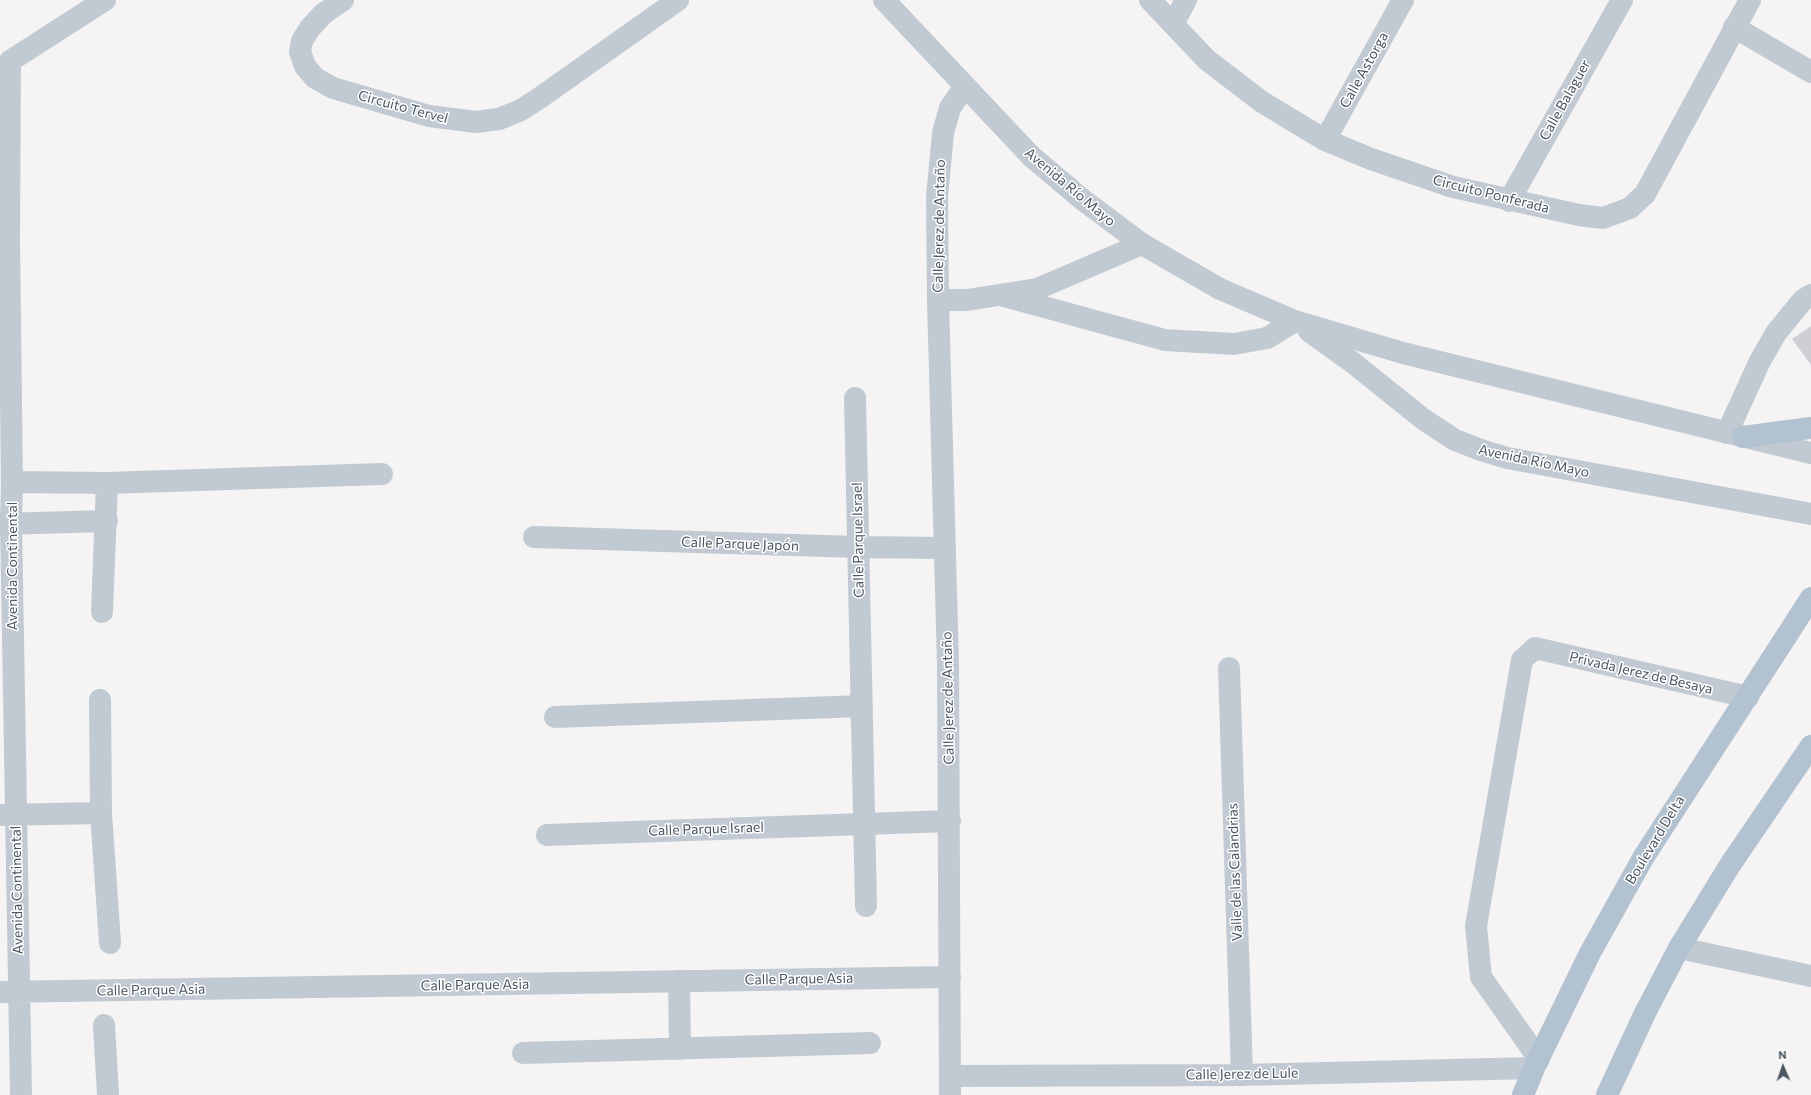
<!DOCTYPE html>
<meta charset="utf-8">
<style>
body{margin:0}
#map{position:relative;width:1811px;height:1095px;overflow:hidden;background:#f5f3f3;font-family:Commissioner,sans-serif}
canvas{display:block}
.north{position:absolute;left:1763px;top:1047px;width:40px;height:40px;-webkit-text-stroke:3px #fff;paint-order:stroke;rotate:358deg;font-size:11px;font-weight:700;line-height:16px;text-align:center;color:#4a5661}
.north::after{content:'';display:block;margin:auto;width:14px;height:18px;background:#4a5661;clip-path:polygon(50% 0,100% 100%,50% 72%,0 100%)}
</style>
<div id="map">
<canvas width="1811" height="1095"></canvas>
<div class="north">N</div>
</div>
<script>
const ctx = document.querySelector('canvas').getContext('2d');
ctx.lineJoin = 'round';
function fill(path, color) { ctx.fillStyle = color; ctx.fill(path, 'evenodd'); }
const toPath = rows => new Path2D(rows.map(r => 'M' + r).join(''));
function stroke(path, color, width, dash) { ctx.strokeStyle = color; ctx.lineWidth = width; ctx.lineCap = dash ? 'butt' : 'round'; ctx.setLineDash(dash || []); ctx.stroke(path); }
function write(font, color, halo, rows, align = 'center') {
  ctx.font = font + ' Commissioner,sans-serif'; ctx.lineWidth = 3; ctx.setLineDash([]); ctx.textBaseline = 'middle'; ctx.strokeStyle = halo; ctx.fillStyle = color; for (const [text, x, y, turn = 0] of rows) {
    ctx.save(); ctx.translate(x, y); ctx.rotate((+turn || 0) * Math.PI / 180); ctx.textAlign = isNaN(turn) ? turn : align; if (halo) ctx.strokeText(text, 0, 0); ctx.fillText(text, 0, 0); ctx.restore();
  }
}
fill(toPath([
 [1811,326,1811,365,1792,339]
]), '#cdcfd5');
stroke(toPath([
 [343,0,323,14,310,28,302,41,300,52,305,66,315,78,333,88,429,116,476,122,499,119,521,110,541,97,678,0],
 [884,0,1031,156,1083,200,1142,244,1220,289,1295,321,1403,353,1811,453],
 [1150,0,1207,60,1262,102,1325,140,1371,159,1453,187,1579,215,1603,218,1630,208,1645,194,1750,0],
 [1173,24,1186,0],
 [1734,27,1811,72],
 [10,61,9,240,12,482,11,523,21,1095],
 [10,61,105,0],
 [1325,140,1403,0],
 [1509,201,1622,0],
 [1000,295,1165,340,1234,344,1267,338,1295,321],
 [938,300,967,300,1037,289,1142,244],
 [1309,331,1352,362,1423,419,1455,440,1481,450,1507,458,1811,514],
 [855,398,866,906],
 [1727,433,1760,361,1776,333,1803,300,1811,295],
 [12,482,107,483,382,474],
 [0,524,107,521],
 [534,537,858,547,945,548],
 [102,612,107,483],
 [1229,668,1242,1075],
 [100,700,101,813,110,943],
 [555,717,862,706],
 [0,815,101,813],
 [547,835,950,821],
 [1679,948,1811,976],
 [679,981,680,1049],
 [0,992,950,977],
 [104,1025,108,1095],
 [523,1053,870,1043],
 [1539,1059,1481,977,1476,926,1522,660,1535,648,1748,697],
 [950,1076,1242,1075,1534,1068],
 [950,1095,948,663,938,300,937,197,943,133,950,108,965,86]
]), '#c1cad2', 22);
stroke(toPath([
 [1743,437,1811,428],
 [1523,1095,1534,1068,1590,953,1643,858,1811,598],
 [1607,1095,1645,1013,1679,948,1730,865,1811,746]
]), '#b3c2d1', 22);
write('14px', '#4a5661', '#fff', [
 ["Calle Astorga",1364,70,-61],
 ["Calle Balaguer",1565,100,-61],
 ["Circuito Tervel",403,107,15],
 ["Avenida Río Mayo",1070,187,40],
 ["Circuito Ponferada",1491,194,14],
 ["Calle Jerez de Antaño",939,226,-89],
 ["Avenida Río Mayo",1534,461,12],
 ["Calle Parque Israel",858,540,-91],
 ["Calle Parque Japón",740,544,2],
 ["Avenida Continental",12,566,-90],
 ["Privada Jerez de Besaya",1641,673,13],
 ["Calle Jerez de Antaño",948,698,-91],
 ["Calle Parque Israel",706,829,-2],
 ["Boulevard Delta",1655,840,-59],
 ["Valle de las Calandrias",1235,872,-92],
 ["Avenida Continental",17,890,-91],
 ["Calle Parque Asia",799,979,-1],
 ["Calle Parque Asia",475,985,-1],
 ["Calle Parque Asia",151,990,-1],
 ["Calle Jerez de Lule",1242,1074,-1]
]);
</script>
